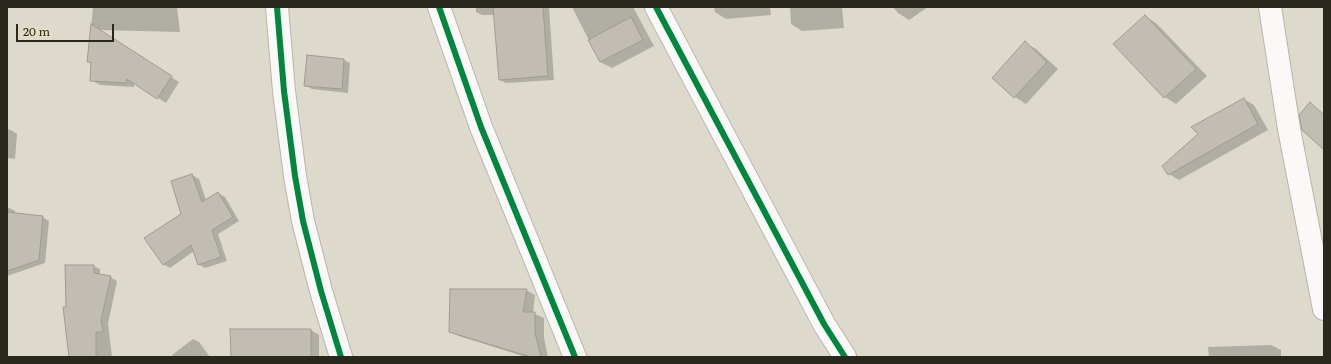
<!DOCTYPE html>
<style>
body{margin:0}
#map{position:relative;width:1331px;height:364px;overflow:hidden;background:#dddacb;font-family:Literata,serif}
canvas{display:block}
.frame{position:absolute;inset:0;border:8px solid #29281d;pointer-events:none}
.scale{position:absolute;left:16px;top:24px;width:98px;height:18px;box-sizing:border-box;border:2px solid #29281d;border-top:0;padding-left:5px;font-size:12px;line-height:14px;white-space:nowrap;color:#29281d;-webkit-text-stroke:3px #e4e0c4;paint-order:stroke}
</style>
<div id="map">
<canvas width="1331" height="364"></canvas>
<div class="frame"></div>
<div class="scale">20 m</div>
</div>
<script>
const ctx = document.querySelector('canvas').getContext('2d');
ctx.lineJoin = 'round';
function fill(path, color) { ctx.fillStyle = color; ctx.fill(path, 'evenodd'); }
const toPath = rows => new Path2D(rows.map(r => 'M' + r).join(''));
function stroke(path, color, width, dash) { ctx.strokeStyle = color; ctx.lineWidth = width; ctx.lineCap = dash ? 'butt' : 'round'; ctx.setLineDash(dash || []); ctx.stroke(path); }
fill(toPath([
 [93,7,177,7,180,32,99,30,179,82,166,103,134,83,134,87,100,85,91,80,92,64,88,62],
 [476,7,549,7,554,80,506,83,500,80,495,15,482,15,476,12],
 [572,7,633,7,654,46,612,68,600,62],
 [714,7,770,7,771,15,726,19,715,12],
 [790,7,842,7,844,28,802,31,791,24],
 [893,7,928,7,909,20,898,13],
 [1145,16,1156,23,1207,76,1176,104,1165,97,1115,44],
 [1025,43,1036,49,1058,69,1026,104,1015,97,993,78],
 [344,60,350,63,348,93,312,89,305,85],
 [1244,99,1254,105,1268,130,1179,180,1169,174,1199,134],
 [7,129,11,130,17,134,15,159,7,158],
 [192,175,199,179,206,200,218,193,225,197,239,221,218,234,227,261,205,268,198,264,194,251,170,268,163,264,182,215],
 [7,207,15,211,15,214,42,217,49,221,45,263,7,276],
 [93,266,100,269,100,275,110,277,117,281,108,324,112,357,70,357,67,308],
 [526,290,535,295,533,313,544,318,544,338,548,357,526,357,459,336,450,331],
 [311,330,319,335,319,357,232,357],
 [193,339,199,342,210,357,174,357,172,355],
 [1271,345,1281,350,1281,357,1209,357,1208,347]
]), '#0003');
const building = toPath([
 [493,7,543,7,548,76,499,80,493,7],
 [1145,15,1196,69,1164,98,1113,44,1145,15],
 [631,17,643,40,600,62,588,40,631,17],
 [91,24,172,76,157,99,127,79,126,83,90,81,91,62,87,62,91,24],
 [1025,41,1047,62,1014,98,992,78,1025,41],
 [307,55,344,59,342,89,304,86,307,55],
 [1244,98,1258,124,1168,175,1162,166,1198,134,1191,127,1244,98],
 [1310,102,1324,115,1324,150,1302,130,1299,115,1310,102],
 [192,174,202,202,218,192,233,217,212,230,221,257,198,265,191,245,163,265,144,238,181,214,171,181,192,174],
 [7,212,43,216,39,260,7,271,7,212],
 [65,265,94,265,94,273,111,276,101,320,103,332,96,332,96,357,69,357,63,307,66,307,65,265],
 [450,289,527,289,523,312,535,312,535,333,541,357,531,357,449,332,450,289],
 [230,329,311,329,311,357,231,357,230,329]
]);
fill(building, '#c2bdb2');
stroke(building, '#9f9b90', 1);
const minor = toPath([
 [277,7,284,91,295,176,303,221,321,291,341,357],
 [439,7,481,127,575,357],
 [656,7,824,324,845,357],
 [1270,7,1289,129,1324,309]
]);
stroke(minor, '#b7b5a9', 24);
stroke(minor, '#faf9f7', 22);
stroke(toPath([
 [277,7,284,91,295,176,303,221,321,291,341,357],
 [439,7,481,127,575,357],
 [656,7,824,324,845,357]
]), '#00873e', 6);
</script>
